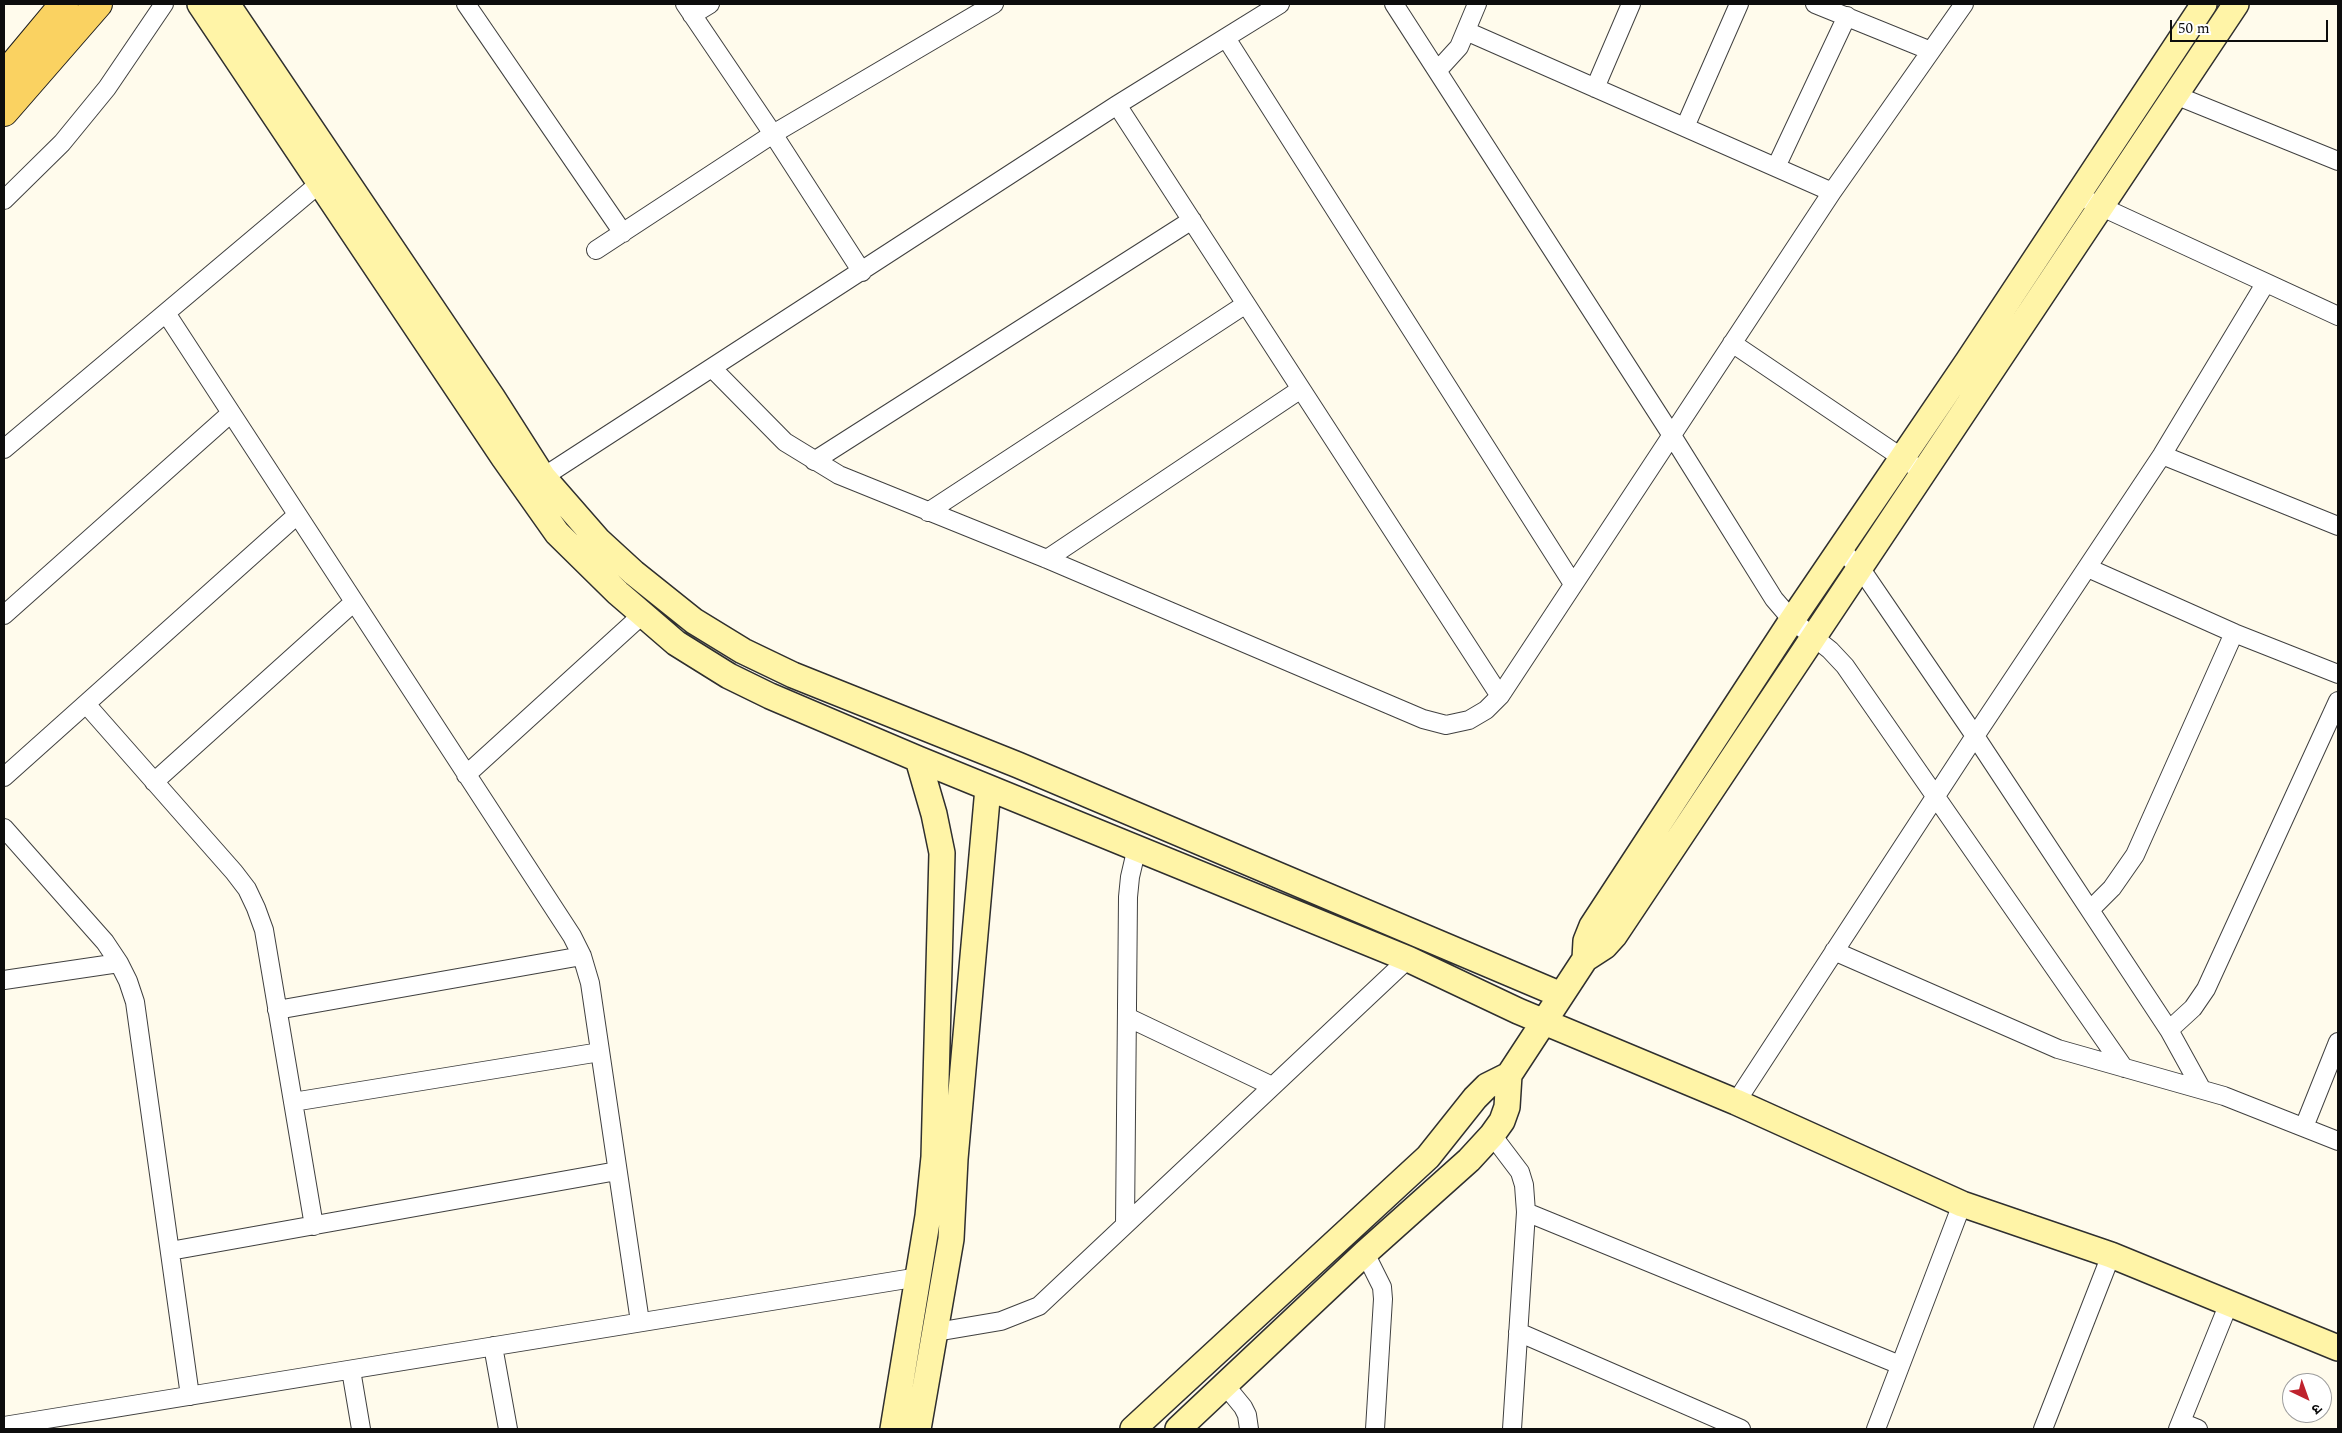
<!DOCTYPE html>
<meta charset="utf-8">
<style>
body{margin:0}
#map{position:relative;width:2342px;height:1433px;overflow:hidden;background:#fffbec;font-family:Spectral,"Noto Sans Devanagari",serif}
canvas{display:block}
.frame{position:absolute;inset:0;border:5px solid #0d0d0d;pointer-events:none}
.north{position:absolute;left:2282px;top:1373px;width:50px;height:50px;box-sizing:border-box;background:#fff;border:1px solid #9e9e9e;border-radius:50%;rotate:138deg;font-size:14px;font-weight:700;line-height:20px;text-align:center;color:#0d0d0d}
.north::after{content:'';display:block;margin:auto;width:18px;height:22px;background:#bf232d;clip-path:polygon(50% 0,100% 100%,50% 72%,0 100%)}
.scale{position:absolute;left:2170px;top:20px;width:158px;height:22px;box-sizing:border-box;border:2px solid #0d0d0d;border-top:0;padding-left:6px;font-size:15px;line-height:18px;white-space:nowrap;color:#0d0d0d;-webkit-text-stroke:4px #fff;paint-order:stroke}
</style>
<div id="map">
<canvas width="2342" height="1433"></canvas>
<div class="frame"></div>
<div class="north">उ</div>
<div class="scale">50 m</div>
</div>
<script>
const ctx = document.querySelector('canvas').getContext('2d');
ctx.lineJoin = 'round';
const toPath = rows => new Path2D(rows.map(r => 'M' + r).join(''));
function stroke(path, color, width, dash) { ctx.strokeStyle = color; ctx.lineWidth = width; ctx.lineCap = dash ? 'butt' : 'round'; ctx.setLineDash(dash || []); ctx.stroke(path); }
const street = toPath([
 [466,4,623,233],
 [685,4,773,134,862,272],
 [1394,4,1671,434,1774,599,1792,620,1830,650,1845,666,2124,1068],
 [1815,4,1931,51],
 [692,15,710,4],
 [1466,31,1832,192],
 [1226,38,1573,584],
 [1438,70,1459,47,1477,4],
 [1595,88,1631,4],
 [2175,95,2338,161],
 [1117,105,1500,696],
 [1685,127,1739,4],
 [1776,167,1847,16],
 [4,200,62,143,107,88,164,4],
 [2091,202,2338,316],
 [596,250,773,134,994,4],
 [166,313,572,936,582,956,590,983,640,1322],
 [1732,343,1923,472],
 [712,368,785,442,839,475,1047,559,1423,719,1446,725,1469,720,1486,710,1500,696,1832,192,1964,4],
 [4,449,320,183],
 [2162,455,2338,526],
 [814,461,1192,220],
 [534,483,1117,105,1280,4],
 [928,512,1246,304],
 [1840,549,1861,569,1975,736,2169,1030,2201,1088],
 [1047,559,1301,389],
 [2088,568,2234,633,2338,674],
 [4,615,231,413],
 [86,704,234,872,247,889,256,908,264,930,314,1226],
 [466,775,643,614],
 [4,777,297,515],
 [154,782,354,602],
 [4,828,105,942,119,963,128,981,135,1002,190,1396],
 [2091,909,2112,888,2135,855,2234,633],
 [1834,951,2058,1049,2224,1096,2338,1141],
 [4,980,119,963],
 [277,1010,582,956],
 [1127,1017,1272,1086],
 [2169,1030,2193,1008,2206,989,2338,701],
 [293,1102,600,1052],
 [1736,1102,1975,736,2162,455,2265,284],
 [2304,1127,2338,1042],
 [1492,1135,1520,1172,1524,1185,1526,1212,1512,1429],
 [1526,1212,1900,1365],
 [1125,1225,1128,897,1130,877,1137,847],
 [170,1251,617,1171],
 [1365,1253,1382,1287,1383,1299,1375,1429],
 [936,1332,1001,1321,1039,1306,1408,959],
 [1518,1332,1741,1429],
 [493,1346,508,1429],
 [351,1370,361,1429],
 [1225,1385,1243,1407,1247,1415,1249,1429],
 [2181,1422,2198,1429],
 [4,1426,919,1277],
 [1876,1429,1962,1204],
 [2043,1429,2111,1255],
 [2178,1429,2229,1303]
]);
const secondary = toPath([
 [200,4,504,458,557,533,618,593,676,643,729,676,770,696,918,759,1408,959,1518,1011,1736,1102,1962,1204,2111,1255,2338,1348],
 [227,4,492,397,543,477,598,540,634,573,694,621,743,651,793,675,1018,765,1561,995],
 [1585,959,1586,941,1592,926,1792,620,1968,361,2204,4],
 [893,1429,928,1216,934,1157,942,853,934,814,918,759],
 [918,1429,951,1239,955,1159,988,788],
 [1133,1429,1428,1157,1475,1098,1487,1086,1509,1075,1585,959,1605,946,1614,936,2236,4],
 [1178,1429,1365,1253,1469,1160,1492,1135,1502,1121,1507,1107,1509,1075]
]);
const primary = toPath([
 [4,76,64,4],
 [4,112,98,4]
]);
stroke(street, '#404040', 20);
stroke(secondary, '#2f2f2f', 28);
stroke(primary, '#1e1e1e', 30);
stroke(street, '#fff', 18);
stroke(secondary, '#fff4a7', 25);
stroke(primary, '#fad261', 28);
</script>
